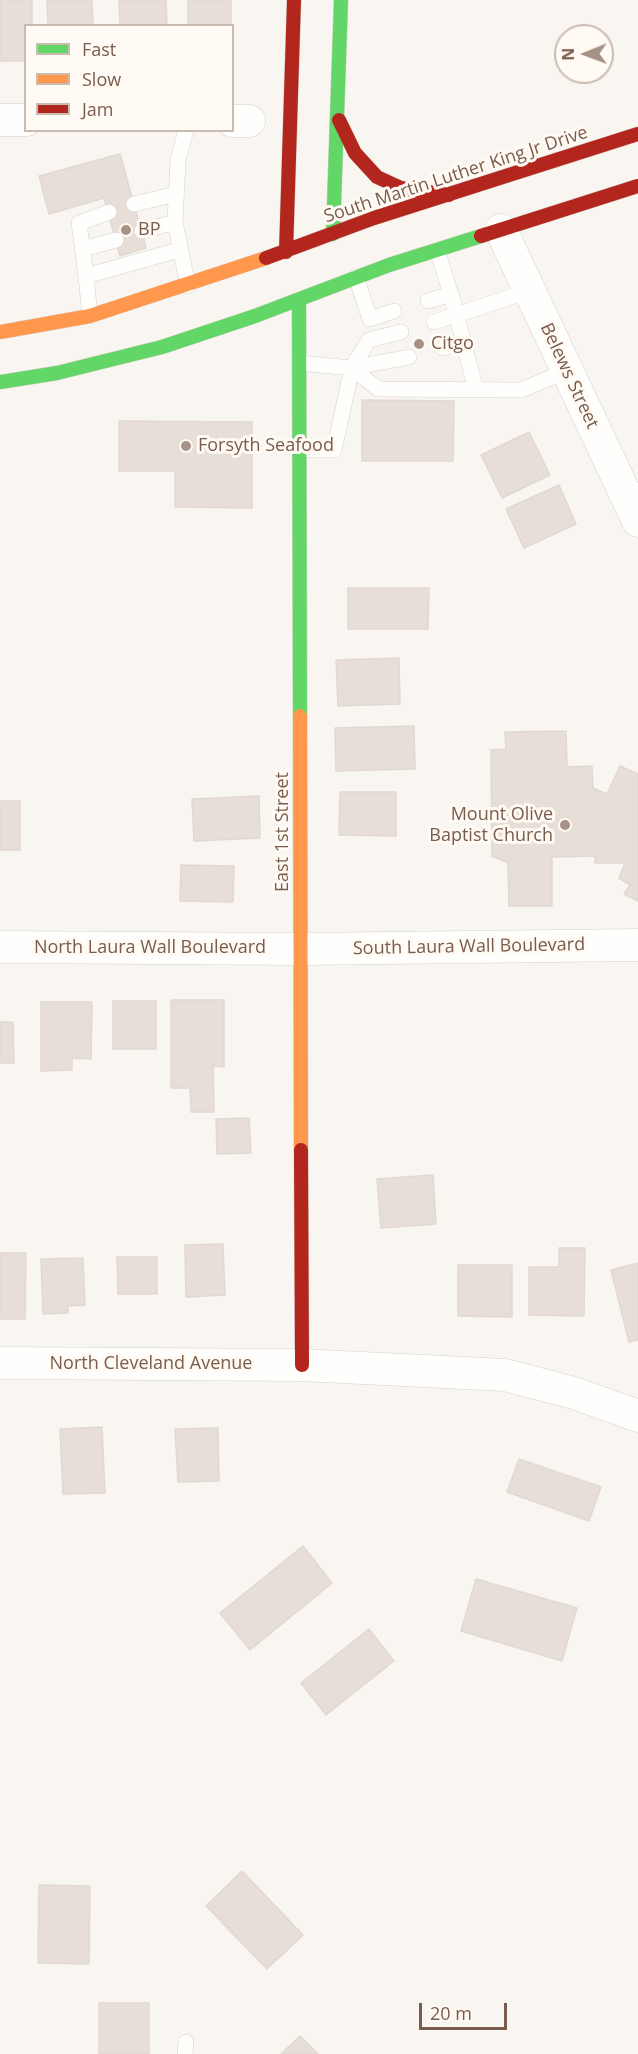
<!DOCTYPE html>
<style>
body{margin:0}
#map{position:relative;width:638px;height:2054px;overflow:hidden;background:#f9f5f0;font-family:"Open Sans",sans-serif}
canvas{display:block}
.legend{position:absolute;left:24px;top:24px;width:210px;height:108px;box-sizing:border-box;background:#fffaf3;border:2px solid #cabbb1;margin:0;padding:8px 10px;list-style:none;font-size:18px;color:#7a5c4d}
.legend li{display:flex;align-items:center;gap:12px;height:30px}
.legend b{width:30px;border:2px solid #cabbb1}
.north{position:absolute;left:554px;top:24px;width:60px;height:60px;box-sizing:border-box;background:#fffaf3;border:2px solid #cabbb1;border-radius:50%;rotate:269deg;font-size:16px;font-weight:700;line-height:24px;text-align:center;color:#7a5c4d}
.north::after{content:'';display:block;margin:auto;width:21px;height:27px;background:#a69286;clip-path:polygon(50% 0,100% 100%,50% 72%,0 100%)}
.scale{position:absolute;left:419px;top:2003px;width:88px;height:27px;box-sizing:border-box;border:3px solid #7a5c4d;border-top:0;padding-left:8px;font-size:18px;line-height:21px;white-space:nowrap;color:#7a5c4d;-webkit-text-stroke:4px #fffaf3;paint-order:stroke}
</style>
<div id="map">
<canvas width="638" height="2054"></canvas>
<ul class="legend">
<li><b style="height:8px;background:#63d668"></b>Fast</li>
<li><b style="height:8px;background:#ff974d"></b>Slow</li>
<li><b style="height:8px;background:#b3261e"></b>Jam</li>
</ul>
<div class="north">N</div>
<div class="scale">20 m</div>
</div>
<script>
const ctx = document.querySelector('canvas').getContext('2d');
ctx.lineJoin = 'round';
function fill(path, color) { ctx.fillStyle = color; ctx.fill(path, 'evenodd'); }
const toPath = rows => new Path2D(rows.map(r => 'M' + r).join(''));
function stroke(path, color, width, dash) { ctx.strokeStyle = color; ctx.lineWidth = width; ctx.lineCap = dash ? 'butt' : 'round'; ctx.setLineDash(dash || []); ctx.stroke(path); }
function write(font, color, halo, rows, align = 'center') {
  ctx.font = font + ' "Open Sans",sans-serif'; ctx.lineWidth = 6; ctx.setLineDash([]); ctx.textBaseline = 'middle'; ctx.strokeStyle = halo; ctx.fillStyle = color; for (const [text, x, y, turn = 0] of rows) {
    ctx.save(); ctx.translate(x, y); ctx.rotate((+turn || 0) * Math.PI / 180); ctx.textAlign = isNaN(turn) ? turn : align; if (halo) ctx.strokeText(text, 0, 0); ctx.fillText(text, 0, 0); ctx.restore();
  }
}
const building = toPath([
 [0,0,32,0,32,26,26,26,26,61,0,61,0,0],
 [47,0,92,0,93,25,48,26,47,0],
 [119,0,166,0,167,26,120,26,119,0],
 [188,0,231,0,231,26,188,26,188,0],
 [120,154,146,248,120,256,104,198,49,214,39,176,120,154],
 [362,400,454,401,453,461,362,461,362,400],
 [119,421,252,422,252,508,175,507,175,471,119,471,119,421],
 [529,432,550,475,502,498,481,455,529,432],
 [559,485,576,524,524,548,506,509,559,485],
 [348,588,429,588,428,629,348,629,348,588],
 [399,658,400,704,338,706,336,660,399,658],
 [414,726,415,769,336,771,335,728,414,726],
 [566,731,567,767,592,766,593,788,607,794,620,766,638,774,638,901,624,894,630,885,619,878,625,863,595,863,595,856,552,857,552,906,509,906,508,863,492,856,491,750,506,749,505,732,566,731],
 [340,792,396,792,396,836,339,835,340,792],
 [259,796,260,838,194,841,192,799,259,796],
 [0,801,20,801,20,850,0,850,0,801],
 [181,865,234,866,233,902,180,901,181,865],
 [171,1000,224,1000,224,1067,213,1066,214,1112,191,1112,190,1088,171,1088,171,1000],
 [113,1001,156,1001,156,1049,113,1049,113,1001],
 [41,1002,92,1002,91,1059,72,1058,72,1070,41,1071,41,1002],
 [0,1022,13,1022,14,1063,0,1063,0,1022],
 [249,1118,251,1153,217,1154,216,1119,249,1118],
 [433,1175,436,1224,381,1228,377,1179,433,1175],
 [223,1244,225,1295,186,1297,185,1245,223,1244],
 [559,1248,585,1248,584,1316,529,1315,529,1267,559,1267,559,1248],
 [0,1253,26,1253,25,1319,0,1319,0,1253],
 [117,1257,157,1257,157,1294,118,1294,117,1257],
 [83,1258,85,1305,68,1306,68,1313,43,1314,41,1259,83,1258],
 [638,1263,638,1340,629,1342,611,1270,638,1263],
 [458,1265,512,1265,512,1317,458,1316,458,1265],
 [102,1427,105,1493,63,1494,60,1429,102,1427],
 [218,1428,219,1481,178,1482,175,1429,218,1428],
 [519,1459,601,1487,589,1521,507,1492,519,1459],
 [303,1546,332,1583,250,1650,220,1613,303,1546],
 [476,1579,577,1608,562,1661,461,1631,476,1579],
 [369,1629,394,1661,326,1715,301,1683,369,1629],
 [242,1871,303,1935,267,1969,206,1906,242,1871],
 [39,1885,90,1886,89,1964,38,1963,39,1885],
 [99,2003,149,2003,149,2054,99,2054,99,2003],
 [300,2036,318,2054,281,2054,300,2036]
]);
fill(building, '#e6ded7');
stroke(building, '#e2d8d2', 1.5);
const lane = toPath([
 [186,130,178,160,175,222,188,286],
 [134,204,176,194],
 [142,231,175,222],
 [83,249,116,240],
 [86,276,79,223,109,212],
 [356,277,370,319,394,311],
 [451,294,476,390],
 [428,301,451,294,437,250],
 [90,316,86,276,179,250],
 [434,322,529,291],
 [443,348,465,342],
 [299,363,352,368,334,450,300,450],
 [352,368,378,389,521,390,567,371],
 [352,368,369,340,401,332],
 [352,368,409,357],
 [185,2054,186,2042]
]);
const street = toPath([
 [0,120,26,120],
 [232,121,249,121],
 [501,230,638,521],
 [0,947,301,949,638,945],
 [0,1363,302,1365,505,1375,574,1393,638,1416]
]);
const fast = toPath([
 [333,234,341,0],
 [299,300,300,716],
 [0,382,57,373,162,347,255,316,389,265,481,236]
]);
const slow = toPath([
 [0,332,90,316,266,258],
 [300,716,301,1150]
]);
const jam = toPath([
 [339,120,355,153,377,177,401,188,449,195],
 [481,236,638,186],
 [286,252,294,0],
 [266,258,374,218,638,134],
 [301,1150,302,1365]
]);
stroke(lane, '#d7d1cb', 16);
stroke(street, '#d7d1cb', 33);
stroke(fast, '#d9d2cb', 15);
stroke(slow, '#d9d2cb', 15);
stroke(jam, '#d9d2cb', 15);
stroke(lane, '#fefefd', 15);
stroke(street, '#fefefd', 32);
stroke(fast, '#63d668', 14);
stroke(slow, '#ff974d', 14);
stroke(jam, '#b3261e', 14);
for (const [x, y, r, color] of [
 [126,230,6,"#a69286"],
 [419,344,6,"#a69286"],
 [186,446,6,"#a69286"],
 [565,825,6,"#a69286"]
]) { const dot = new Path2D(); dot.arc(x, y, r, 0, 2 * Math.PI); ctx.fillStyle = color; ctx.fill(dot); stroke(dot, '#fffaf3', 2); }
write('18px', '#7a5c4d', '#fffaf3', [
 ["South Martin Luther King Jr Drive",456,175,-18],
 ["Belews Street",569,376,65],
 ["East 1st Street",283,832,-90],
 ["South Laura Wall Boulevard",469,947,-1],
 ["North Laura Wall Boulevard",150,948],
 ["North Cleveland Avenue",151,1364]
]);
write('18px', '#7a5c4d', '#fffaf3', [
 ["BP",138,230],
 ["Citgo",431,344],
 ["Forsyth Seafood",198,446],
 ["Mount Olive",553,815,"right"],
 ["Baptist Church",553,836,"right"]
], 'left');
</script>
